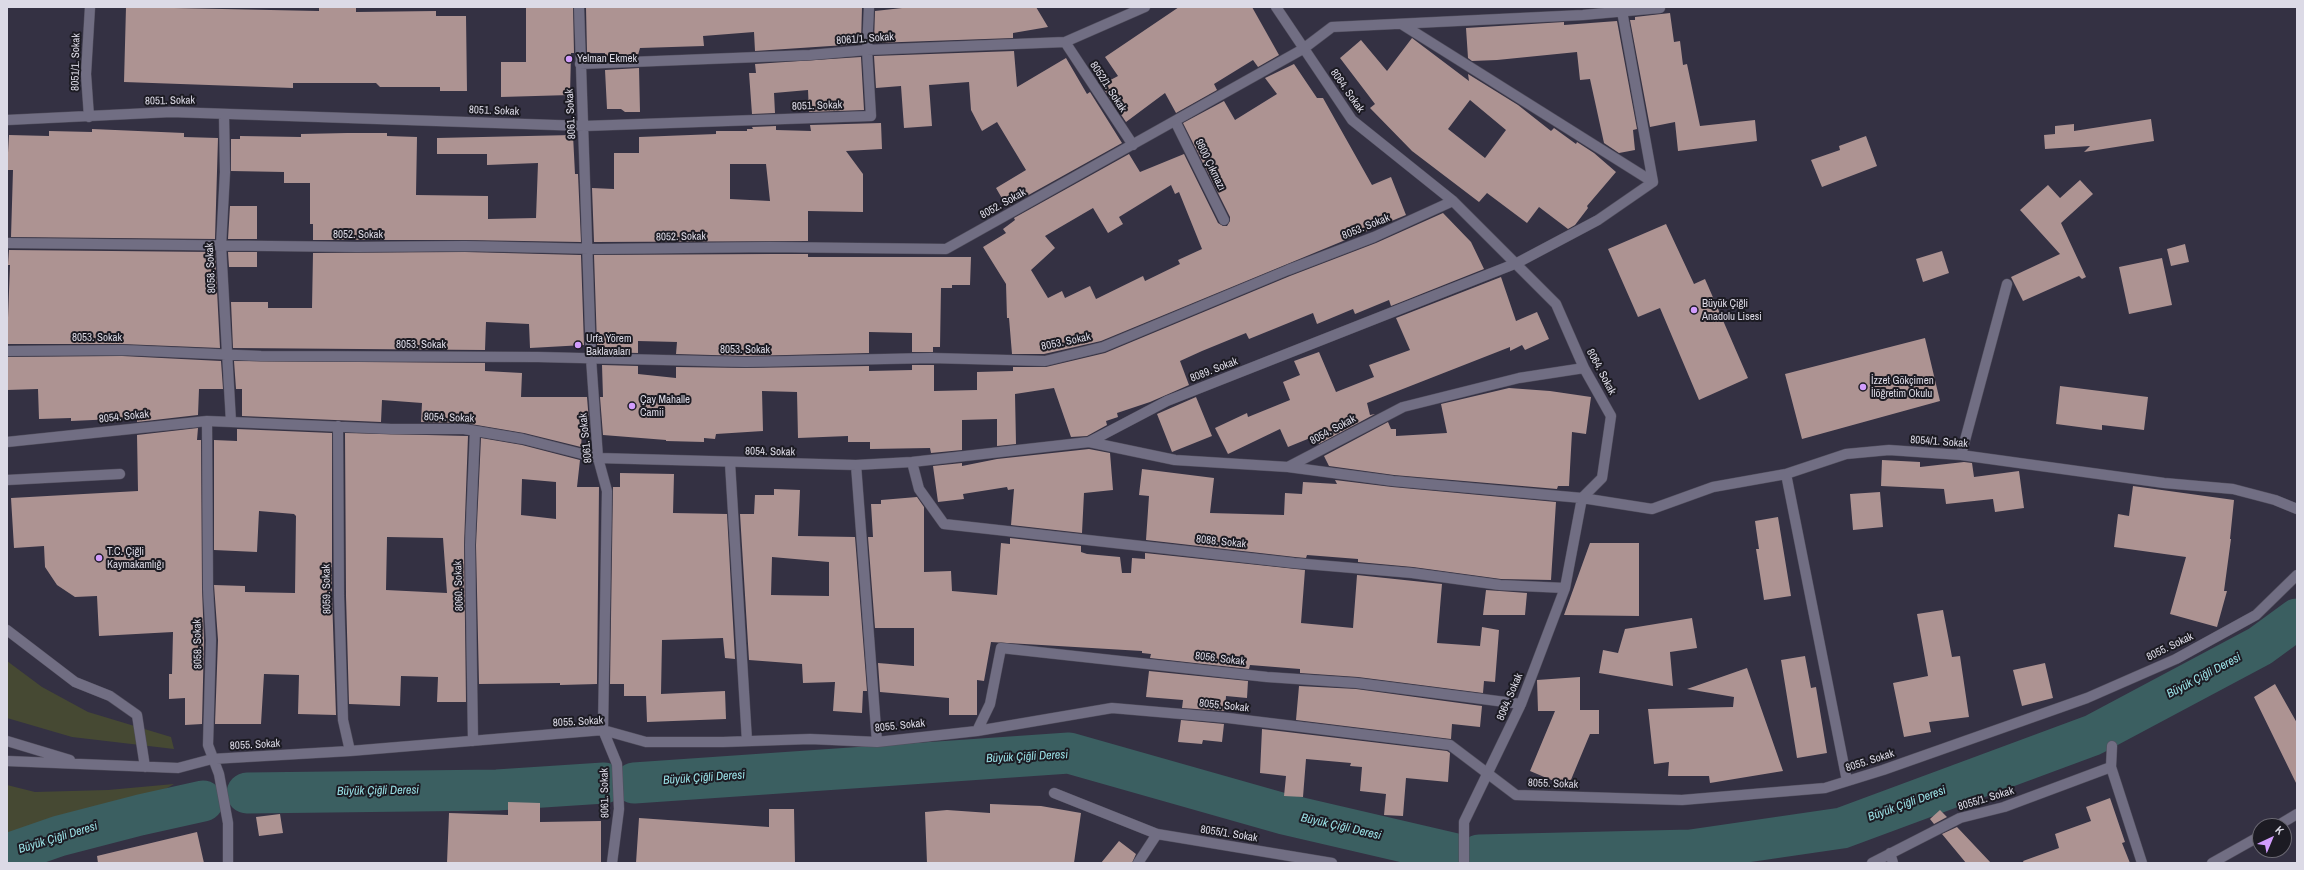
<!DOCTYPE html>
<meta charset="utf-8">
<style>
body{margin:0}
#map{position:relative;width:2304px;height:870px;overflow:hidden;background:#343143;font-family:"Archivo Narrow",sans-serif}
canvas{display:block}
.frame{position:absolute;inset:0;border:8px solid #dcdae6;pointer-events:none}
.north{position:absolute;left:2252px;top:818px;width:40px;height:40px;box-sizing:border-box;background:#1c1b23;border:1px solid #696771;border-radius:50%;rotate:44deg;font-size:11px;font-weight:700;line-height:16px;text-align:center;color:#dcdae6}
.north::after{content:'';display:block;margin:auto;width:14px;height:18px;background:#d29dfd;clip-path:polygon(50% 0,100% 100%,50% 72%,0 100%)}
</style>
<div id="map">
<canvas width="2304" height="870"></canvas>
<div class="frame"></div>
<div class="north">K</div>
</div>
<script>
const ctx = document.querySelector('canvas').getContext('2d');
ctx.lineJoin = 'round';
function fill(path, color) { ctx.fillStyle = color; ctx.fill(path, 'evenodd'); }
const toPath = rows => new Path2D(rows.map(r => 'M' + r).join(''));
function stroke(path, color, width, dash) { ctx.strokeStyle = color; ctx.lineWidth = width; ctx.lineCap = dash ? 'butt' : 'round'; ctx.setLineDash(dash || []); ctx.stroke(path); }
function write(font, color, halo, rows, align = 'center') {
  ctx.font = font + ' "Archivo Narrow",sans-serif'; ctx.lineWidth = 4; ctx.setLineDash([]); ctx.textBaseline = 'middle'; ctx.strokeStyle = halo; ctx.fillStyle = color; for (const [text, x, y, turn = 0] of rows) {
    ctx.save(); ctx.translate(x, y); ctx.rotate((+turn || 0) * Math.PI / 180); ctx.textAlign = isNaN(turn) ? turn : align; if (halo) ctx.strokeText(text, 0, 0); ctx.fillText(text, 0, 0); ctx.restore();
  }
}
fill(toPath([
 [7,661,42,687,88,712,171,737,174,749,72,737,7,718],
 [174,784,135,807,7,837,7,785,35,792,108,790]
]), '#464933');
stroke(toPath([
 [634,783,1069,753,1284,814,1456,854],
 [247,793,497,790,604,783],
 [7,854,59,836,140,815,203,801],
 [1479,855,1691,850,1842,828,2093,735,2260,646,2297,619]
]), '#3b5f61', 41);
fill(toPath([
 [126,7,319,11,319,7,356,7,356,12,436,11,436,16,466,16,467,91,440,91,440,87,380,87,376,83,293,83,293,88,124,82],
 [526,7,573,7,574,53,571,53,570,95,501,97,501,62,526,62],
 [586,7,862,7,861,44,755,51,754,32,703,36,704,46,640,48,638,55,605,57,605,53,587,53],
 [911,7,1036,7,1048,27,1013,33,1013,38,874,43,875,11],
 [1179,7,1252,7,1279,55,1258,67,1253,60,1214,84,1217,90,1176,113,1165,93,1126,122,1101,85,1118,76,1105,57],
 [1670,13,1674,42,1680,41,1683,65,1687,64,1700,126,1755,120,1757,141,1678,151,1675,122,1650,127,1630,20,1635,20,1635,17],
 [1617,21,1637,129,1633,130,1635,150,1619,153,1604,143,1590,79,1580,80,1577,52,1497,60,1472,61,1468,58,1466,28,1564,22,1564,25],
 [1412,38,1469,81,1468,74,1518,105,1551,131,1554,128,1576,144,1577,142,1594,153,1616,172,1587,206,1588,208,1575,225,1568,229,1539,207,1527,223,1487,193,1479,202,1412,151,1370,108,1375,104,1340,58,1361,40,1387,71],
 [1470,100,1506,130,1485,158,1448,129],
 [1014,51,1017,87,1066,58,1087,94,1090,92,1122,143,1007,207,996,188,1026,170,997,122,982,131,971,110,969,82,929,85,932,126,904,128,901,86,876,88,874,56],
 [861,57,864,110,809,112,808,90,774,93,775,113,752,114,749,73,756,73,755,64],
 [1294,64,1317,98,1323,98,1372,185,1391,177,1406,215,1101,341,1044,354,1012,354,1009,318,1007,318,1006,284,983,247,1006,233,1003,229,1015,220,1014,218,1129,154,1140,172,1184,154,1218,223,1223,226,1227,226,1230,221,1230,217,1183,123,1224,101,1235,120,1277,94,1265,78],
 [1171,185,1175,194,1179,192,1202,249,1178,260,1180,264,1145,281,1143,276,1096,299,1090,286,1065,298,1062,291,1048,298,1031,270,1055,248,1045,236,1093,208,1108,233,1123,224,1119,217],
 [639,68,640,112,625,112,621,109,607,109,605,70],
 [2151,119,2154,141,2084,152,2090,146,2045,149,2044,135,2055,134,2055,126,2074,124,2074,131],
 [881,123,882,149,846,151,863,174,863,212,808,211,808,241,594,242,592,188,614,189,614,153,639,153,639,137,716,134,716,131,747,131,747,129,753,129,752,127,776,126,776,130,811,131,810,125],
 [730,164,766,164,770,201,730,199],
 [92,129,184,133,184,137,218,138,215,239,11,237,13,170,7,170,9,135,49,136,49,131,92,132],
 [347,133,387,133,387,136,417,137,416,195,488,196,488,219,536,218,538,163,487,165,487,154,437,154,437,138,573,135,575,174,578,174,581,242,465,240,313,240,313,224,310,224,310,183,284,183,284,172,231,171,231,139,240,139,240,136,301,137,301,134],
 [1866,136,1877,166,1822,187,1811,160,1840,150,1839,146],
 [2080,180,2093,194,2061,223,2086,277,2082,279,2079,276,2023,301,2011,277,2060,254,2020,210,2048,185,2060,198],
 [230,206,257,206,257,239,228,239],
 [1443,213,1471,242,1484,269,1391,306,1389,300,1355,314,1353,309,1317,324,1313,313,1249,339,1246,333,1202,351,1180,361,1189,385,1150,402,1117,413,1118,417,1106,421,1107,425,1087,436,1071,437,1054,388,1015,394,1016,444,997,446,997,419,962,420,962,450,931,453,930,448,870,449,870,442,848,442,848,436,798,438,797,392,762,391,763,431,716,434,715,439,704,438,704,442,666,441,666,440,603,435,600,397,603,397,602,365,638,366,638,374,676,378,676,367,746,368,869,366,869,371,912,370,912,365,934,365,934,391,977,390,977,372,1013,371,1013,367,1046,367,1105,353,1290,276,1376,243],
 [1666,224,1694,284,1705,279,1748,378,1699,400,1660,308,1638,317,1608,249],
 [2185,244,2189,262,2171,266,2167,249],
 [9,250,215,252,220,348,122,344,7,344,10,265,8,265],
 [1942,251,1949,273,1923,282,1916,259],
 [228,252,257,252,257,267,229,267],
 [465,252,581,255,584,345,530,348,529,324,486,322,485,350,233,348,231,302,268,302,268,308,312,308,313,253],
 [770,254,808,254,808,257,971,257,970,285,952,285,952,288,941,288,940,347,933,347,933,352,912,352,912,333,869,332,869,353,746,356,676,354,677,342,638,341,638,353,602,352,602,345,597,345,594,255],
 [2162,258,2172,305,2129,314,2119,267],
 [1501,277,1516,321,1537,312,1549,339,1525,350,1522,345,1510,351,1510,347,1367,403,1370,415,1375,414,1319,444,1315,436,1288,447,1280,429,1228,454,1215,428,1247,413,1248,417,1290,400,1283,382,1300,375,1294,361,1319,352,1336,392,1374,377,1369,365,1410,350,1396,318],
 [1925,338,1940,401,1802,439,1785,374],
 [122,356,221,361,223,389,199,389,198,415,137,422,137,418,71,421,71,418,39,419,38,389,7,390,7,357],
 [234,361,485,363,485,371,522,373,521,397,587,397,590,434,582,433,581,447,524,433,465,423,421,422,422,403,382,400,381,422,242,416,242,389,236,389],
 [2060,386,2148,397,2144,430,2102,425,2102,430,2056,424],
 [1509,388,1550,391,1591,397,1586,434,1572,432,1569,486,1558,486,1557,489,1394,475,1329,466,1324,456,1388,422,1391,429,1396,429,1396,436,1447,433,1441,404],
 [1196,397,1212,436,1172,452,1157,414],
 [198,428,197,440,201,440,202,589,204,640,202,724,185,725,185,698,169,699,169,674,172,674,173,632,99,636,97,596,75,597,57,585,45,567,44,546,14,548,11,498,138,491,137,435],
 [237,429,332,433,332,596,336,715,298,714,299,675,264,674,261,724,215,724,218,640,214,585,245,586,245,592,295,593,296,516,294,514,259,511,257,552,214,550,214,440,237,441],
 [345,433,468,436,464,545,466,702,437,702,438,677,401,676,400,706,349,704,346,596],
 [387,537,443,538,447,593,386,590],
 [481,438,522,445,580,460,577,487,599,487,597,684,560,685,560,683,479,684,476,545],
 [522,479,556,482,556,519,521,515],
 [1089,449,1110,453,1113,490,1084,493,1082,533,1011,525,1014,489,1008,490,1007,487,963,494,964,499,938,502,933,466,962,463,962,466,997,459],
 [1882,460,1920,462,1920,467,1964,462,1972,463,1974,477,2019,471,2024,508,1995,512,1993,499,1946,504,1944,489,1881,486],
 [1142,469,1214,478,1210,513,1284,515,1285,493,1302,494,1303,482,1337,484,1335,480,1392,487,1556,502,1551,580,1501,579,1413,567,1358,562,1358,559,1307,555,1306,558,1295,557,1146,540,1149,496,1139,495],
 [620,473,674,474,673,513,727,514,735,659,725,658,723,638,662,640,661,694,725,691,726,719,647,722,646,696,624,696,624,684,610,684,613,487,620,487],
 [2133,486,2234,500,2230,539,2231,539,2224,591,2227,591,2217,627,2170,614,2186,557,2114,547,2118,514,2129,516],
 [774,489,800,490,798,536,855,537,867,691,863,691,862,713,833,711,835,682,803,683,802,664,749,660,740,514,754,514,755,495,774,495],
 [772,557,829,562,829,596,771,595],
 [1880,492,1883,527,1853,530,1850,494],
 [917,497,924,507,924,572,951,571,952,591,997,595,1001,543,1010,544,1010,538,1081,546,1081,552,1087,554,1120,557,1122,573,1131,573,1132,558,1145,559,1145,553,1305,570,1301,623,1353,628,1357,575,1442,584,1437,643,1480,646,1482,627,1499,630,1495,682,1484,681,1483,693,1358,677,1300,673,1300,669,1250,665,1249,669,1150,658,1151,654,1142,653,1142,651,991,642,984,681,977,680,977,715,949,715,949,698,880,692,878,663,914,666,914,628,875,628,868,537,873,537,871,504,881,504,881,500],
 [1778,517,1791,596,1764,600,1756,549,1759,549,1755,521],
 [1590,543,1639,543,1639,616,1564,615],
 [1486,590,1527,593,1525,615,1483,615],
 [1943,610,1952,657,1960,656,1969,717,1929,722,1931,732,1904,737,1893,683,1928,676,1917,614],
 [1692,618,1697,648,1670,652,1673,686,1599,673,1603,650,1618,653,1625,629],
 [1805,656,1811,688,1816,687,1827,753,1797,758,1781,660],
 [2045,663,2053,698,2022,706,2013,670],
 [1747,668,1783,771,1710,783,1709,776,1668,776,1669,762,1654,764,1648,709,1733,707,1734,697,1687,689],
 [1149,671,1248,681,1247,698,1226,696,1225,711,1182,708,1183,700,1146,697],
 [1580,677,1580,710,1599,710,1599,734,1590,734,1568,787,1530,771,1555,711,1538,711,1537,680],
 [2275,684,2297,723,2297,785,2254,697],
 [1299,686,1356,689,1482,706,1480,727,1452,724,1451,739,1296,720],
 [1181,720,1224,724,1222,742,1203,740,1202,744,1178,742],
 [1262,729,1447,751,1450,753,1448,782,1406,778,1403,816,1384,815,1386,794,1360,791,1362,767,1350,766,1351,763,1306,759,1303,797,1284,796,1286,776,1260,773],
 [2110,798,2125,842,2122,843,2130,863,2024,863,2023,861,2059,848,2055,834,2091,821,2086,807],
 [508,802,540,803,540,822,601,821,601,863,447,863,449,813,508,815],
 [990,804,1041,806,1081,813,1074,863,927,863,925,812,947,810,990,813],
 [769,809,794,809,795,863,636,863,639,818,769,827],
 [1940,810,1947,817,1934,824,1930,819],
 [280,814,283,833,259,836,256,817],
 [1957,827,1991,863,1966,863,1942,834],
 [197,832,204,863,98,863,97,856],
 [1119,841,1136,854,1132,863,1101,863]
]), '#ad9392');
const minor = toPath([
 [579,7,591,358,598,458,607,491,603,730,617,764,619,809,612,863],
 [1276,7,1352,120,1453,201,1556,304,1584,368,1611,416,1602,478,1582,498,1565,588,1521,704,1464,822,1464,863],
 [1403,25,1653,182],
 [1065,42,1133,145],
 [580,64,810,55,867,50,1065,42,1145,7],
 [224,114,225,172,221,246,231,422],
 [89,117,86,74,90,7],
 [7,120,171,112,584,126,871,116,867,50,869,7],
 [1175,121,1224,220],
 [7,243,357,247,465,246,600,249,770,247,946,249,1303,49,1332,27,1583,15,1660,8],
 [7,351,122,350,261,356,538,357,746,362,931,358,1045,361,1103,347,1288,270,1374,237,1453,201],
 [207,421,208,589,211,640,208,745,219,774,228,823,228,863],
 [338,426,339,596,343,720,350,751],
 [7,442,207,421,231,422,391,429,464,429,523,439,598,458,856,465,912,462,1089,442,1167,401,1517,263,1598,220,1653,182,1622,11],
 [1089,442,1175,460,1288,467,1403,407,1519,378,1584,368],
 [1961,455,2007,284],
 [912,462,919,489,944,524,1294,563,1412,573,1500,585,1565,588],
 [730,463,747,741],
 [856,465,877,742],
 [1288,467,1393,481,1582,498,1652,509,1713,487,1786,474,1846,454,1889,450,1961,455,2164,483,2233,489,2275,500,2297,509],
 [1786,474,1847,781],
 [7,480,120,474],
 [7,630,75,682,110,696,137,715,145,767],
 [977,731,990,704,1001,648,1267,677,1357,683,1521,704],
 [7,741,70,760],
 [473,741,470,545,475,431],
 [2112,746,2111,767,2142,863],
 [7,761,178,768,212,759,350,751,603,730,646,742,723,742,810,739,877,742,977,731,1112,708,1228,718,1450,745,1516,795,1682,800,1825,788,1883,770,2087,698,2176,659,2256,615,2297,575],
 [1054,793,1157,834],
 [2277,826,2297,814],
 [1890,853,1893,863],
 [1138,863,1157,834,1332,863],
 [1872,863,1960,818,2004,807,2111,767],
 [2212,863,2260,836]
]);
stroke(minor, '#524f5e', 11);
stroke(minor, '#716e83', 10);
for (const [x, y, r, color] of [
 [569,59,4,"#d29dfd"],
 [1694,310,4,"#d29dfd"],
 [578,345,4,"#d29dfd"],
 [1863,387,4,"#d29dfd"],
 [632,406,4,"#d29dfd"],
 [99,558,4,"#d29dfd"]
]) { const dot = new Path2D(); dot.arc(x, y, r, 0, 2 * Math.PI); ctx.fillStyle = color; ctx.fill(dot); stroke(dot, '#1c1b23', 1.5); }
write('11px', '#dcdae6', '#1c1b23', [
 ["8061/1. Sokak",865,39,-4],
 ["8051/1. Sokak",76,62,-89],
 ["8052/1. Sokak",1108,87,57],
 ["8064. Sokak",1347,91,55],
 ["8051. Sokak",170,101,-1],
 ["8051. Sokak",817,106,-2],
 ["8051. Sokak",494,111,2],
 ["8061. Sokak",571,114,-93],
 ["9800 Çıkmazı",1210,165,64],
 ["8052. Sokak",1003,204,-29],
 ["8053. Sokak",1366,227,-22],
 ["8052. Sokak",358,235],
 ["8052. Sokak",681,237,-1],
 ["8058. Sokak",211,268,-93],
 ["8053. Sokak",97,338],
 ["8053. Sokak",1066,342,-12],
 ["8053. Sokak",421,345],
 ["8053. Sokak",745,350],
 ["8089. Sokak",1214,370,-21],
 ["8064. Sokak",1601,372,62],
 ["8054. Sokak",124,417,-6],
 ["8054. Sokak",449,418,2],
 ["8054. Sokak",1333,430,-28],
 ["8061. Sokak",586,438,-96],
 ["8054/1. Sokak",1939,442,4],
 ["8054. Sokak",770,452,1],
 ["8088. Sokak",1221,542,6],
 ["8060. Sokak",459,586,-92],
 ["8059. Sokak",327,589,-91],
 ["8058. Sokak",198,644,-91],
 ["8055. Sokak",2170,647,-26],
 ["8056. Sokak",1220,659,7],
 ["8064. Sokak",1510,697,-67],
 ["8055. Sokak",1224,706,6],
 ["8055. Sokak",578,722,-3],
 ["8055. Sokak",900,726,-6],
 ["8055. Sokak",255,745,-3],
 ["8055. Sokak",1870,761,-18],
 ["8055. Sokak",1553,784,2],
 ["8061. Sokak",605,793,-91],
 ["8055/1. Sokak",1986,799,-17],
 ["8055/1. Sokak",1229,834,9]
]);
write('11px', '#dcdae6', '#1c1b23', [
 ["Yelman Ekmek",577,59],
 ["Büyük Çiğli",1702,304],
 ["Anadolu Lisesi",1702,317],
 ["Urfa Yörem",586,339],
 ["Baklavaları",586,352],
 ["İzzet Gökçimen",1871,381],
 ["İlöğretim Okulu",1871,394],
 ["Çay Mahalle",640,400],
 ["Camii",640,413],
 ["T.C. Çiğli",107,552],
 ["Kaymakamlığı",107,565]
], 'left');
write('italic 12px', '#9ae1e6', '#1c1b23', [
 ["Büyük Çiğli Deresi",2204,676,-28],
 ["Büyük Çiğli Deresi",1027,757,-3],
 ["Büyük Çiğli Deresi",704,778,-4],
 ["Büyük Çiğli Deresi",378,791,-1],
 ["Büyük Çiğli Deresi",1907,804,-20],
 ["Büyük Çiğli Deresi",1341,827,13],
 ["Büyük Çiğli Deresi",58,838,-17]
]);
</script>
